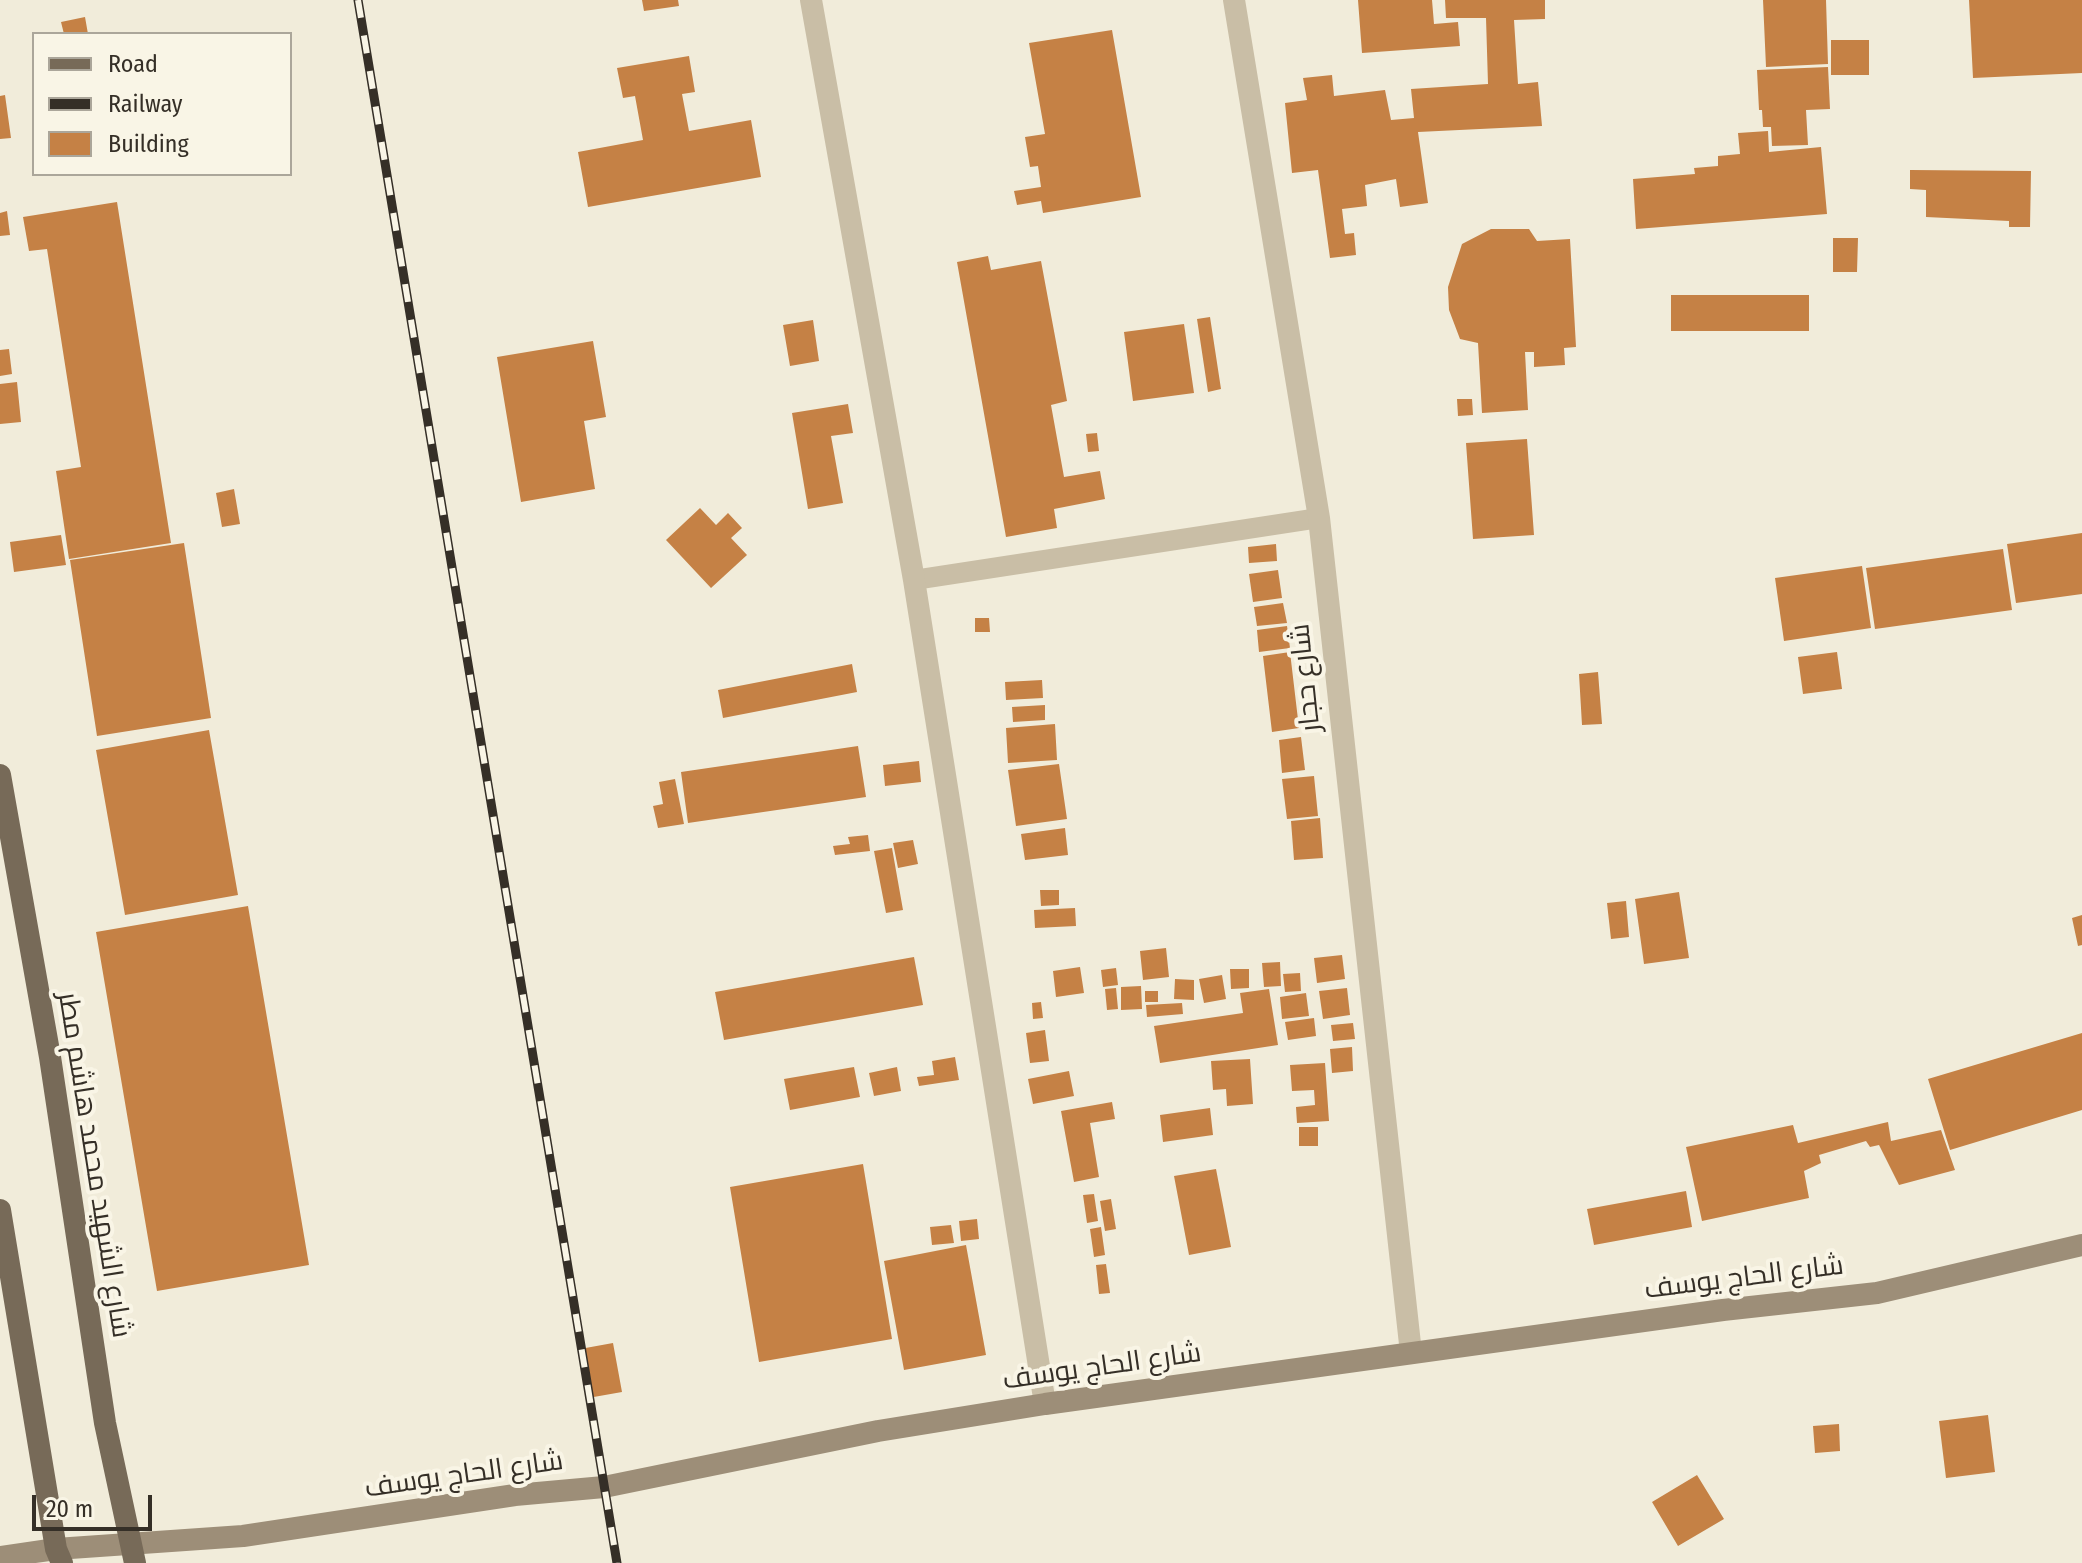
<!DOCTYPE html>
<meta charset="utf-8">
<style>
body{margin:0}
#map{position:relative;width:2082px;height:1563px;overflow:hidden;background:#f1ecda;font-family:"Fira Sans Condensed",sans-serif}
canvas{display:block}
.legend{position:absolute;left:32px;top:32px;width:260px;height:144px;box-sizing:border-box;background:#f9f5e6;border:2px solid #aba69a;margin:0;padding:10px 14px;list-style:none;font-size:24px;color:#352f27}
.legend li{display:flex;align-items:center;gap:16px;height:40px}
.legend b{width:40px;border:2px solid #aba69a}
.scale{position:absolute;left:32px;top:1495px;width:120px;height:36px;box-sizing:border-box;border:4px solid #352f27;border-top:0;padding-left:10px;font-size:24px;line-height:28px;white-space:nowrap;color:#352f27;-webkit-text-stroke:6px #f9f5e6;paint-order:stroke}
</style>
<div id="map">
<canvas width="2082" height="1563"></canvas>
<ul class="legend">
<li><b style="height:10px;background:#776a58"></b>Road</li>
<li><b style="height:10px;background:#352f27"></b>Railway</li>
<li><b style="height:22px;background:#c58145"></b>Building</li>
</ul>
<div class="scale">20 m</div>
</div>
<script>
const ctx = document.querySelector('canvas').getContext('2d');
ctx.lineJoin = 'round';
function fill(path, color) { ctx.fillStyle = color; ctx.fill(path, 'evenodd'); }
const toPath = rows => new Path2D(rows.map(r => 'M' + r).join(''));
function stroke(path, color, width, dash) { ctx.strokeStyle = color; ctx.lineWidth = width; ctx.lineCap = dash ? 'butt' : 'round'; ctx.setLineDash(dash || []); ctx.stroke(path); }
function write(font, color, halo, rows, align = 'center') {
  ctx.font = font + ' "Fira Sans Condensed",Cairo,sans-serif'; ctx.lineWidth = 8; ctx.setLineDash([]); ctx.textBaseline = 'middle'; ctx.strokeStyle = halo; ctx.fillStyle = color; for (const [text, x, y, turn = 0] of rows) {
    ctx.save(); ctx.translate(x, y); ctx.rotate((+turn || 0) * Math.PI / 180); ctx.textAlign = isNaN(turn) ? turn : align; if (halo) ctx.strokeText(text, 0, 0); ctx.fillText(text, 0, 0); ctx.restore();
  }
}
fill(toPath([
 [642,0,678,0,679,6,644,11],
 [1358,0,1432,0,1434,24,1458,22,1460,46,1362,53],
 [1445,0,1545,0,1545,19,1514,20,1518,84,1538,82,1542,126,1418,132,1428,203,1400,207,1396,179,1365,185,1367,206,1342,209,1345,234,1354,233,1356,255,1330,258,1318,170,1292,173,1285,103,1307,100,1303,78,1332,75,1334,96,1385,90,1391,120,1414,118,1411,89,1488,84,1486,18,1446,18],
 [1763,0,1826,0,1828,64,1766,67],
 [1969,0,2082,0,2082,73,1973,78],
 [85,17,88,34,64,34,61,22],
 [1112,30,1141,197,1043,213,1041,201,1017,205,1014,191,1041,187,1038,166,1030,167,1025,137,1045,134,1029,43],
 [1831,40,1869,40,1869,75,1831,75],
 [689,56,695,92,682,94,689,131,751,120,761,177,588,207,578,152,643,140,635,96,623,98,617,68],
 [1828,67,1830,109,1806,110,1808,145,1772,146,1771,127,1763,127,1762,110,1759,110,1757,70],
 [5,95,11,138,0,139,0,96],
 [1768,131,1769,152,1821,147,1827,214,1636,229,1633,179,1695,174,1694,168,1718,166,1718,156,1740,154,1738,133],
 [1910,170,2031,171,2030,227,2009,227,2009,221,1926,217,1926,190,1910,189],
 [117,202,171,543,69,559,56,471,81,467,47,249,29,251,23,217],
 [7,211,10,235,0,236,0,213],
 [1491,229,1529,229,1537,241,1570,239,1576,347,1564,348,1565,365,1534,367,1534,352,1525,352,1528,410,1482,413,1478,343,1460,339,1449,310,1448,287,1462,244],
 [1833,238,1858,238,1857,272,1833,272],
 [988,256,991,270,1041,261,1067,401,1051,405,1064,477,1100,471,1105,499,1054,509,1057,528,1006,537,957,262],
 [1671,295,1809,295,1809,331,1671,331],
 [1210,317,1221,389,1208,392,1197,319],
 [813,320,819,361,790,366,783,325],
 [1184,324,1194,393,1133,401,1124,332],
 [593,341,606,417,584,421,595,489,521,502,497,357],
 [9,349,12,374,0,376,0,350],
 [17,382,21,422,0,424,0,384],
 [1457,399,1472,399,1473,415,1458,416],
 [848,404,853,433,831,436,843,503,808,509,792,413],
 [1097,433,1099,451,1088,452,1086,434],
 [1527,439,1534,535,1473,539,1466,443],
 [234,489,240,524,222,527,216,493],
 [700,508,716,525,728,513,742,528,731,538,747,555,711,588,666,540],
 [2082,533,2082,594,2016,603,2007,544],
 [61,535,66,565,14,572,10,542],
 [184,543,211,718,97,736,70,560],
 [1276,544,1277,561,1249,563,1248,547],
 [2003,549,2012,610,1875,629,1866,568],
 [1862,566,1871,628,1784,641,1775,578],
 [1278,570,1282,598,1253,602,1249,574],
 [1283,603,1287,623,1257,626,1254,607],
 [975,618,989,618,990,632,975,632],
 [1287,626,1290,648,1259,652,1257,630],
 [1290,652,1299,728,1272,732,1263,656],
 [1837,652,1842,689,1803,694,1798,657],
 [852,664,857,692,723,718,718,690],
 [1598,672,1602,724,1582,725,1579,674],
 [1042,680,1043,698,1006,700,1005,682],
 [1045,705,1045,720,1013,722,1012,707],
 [1055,724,1057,760,1008,763,1006,728],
 [209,730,238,895,125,915,96,750],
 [1301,737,1305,770,1282,773,1279,740],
 [858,746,866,797,688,823,681,772],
 [919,761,921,782,885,786,883,765],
 [1059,764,1067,819,1016,826,1008,770],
 [1314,776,1318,816,1287,819,1282,779],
 [675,779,684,824,658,828,653,806,663,804,659,782],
 [1320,818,1323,858,1294,860,1291,821],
 [1065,828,1068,855,1025,860,1021,834],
 [868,835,870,851,835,855,833,846,850,844,848,837],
 [913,840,918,864,898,868,893,843],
 [892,848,903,910,886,913,874,851],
 [1040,890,1059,890,1059,905,1041,906],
 [1679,892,1689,958,1644,964,1635,899],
 [1626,901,1629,937,1611,939,1607,903],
 [248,906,309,1265,157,1291,96,932],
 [1075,908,1076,926,1035,928,1034,910],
 [2082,915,2082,945,2078,946,2072,918],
 [1166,948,1169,977,1143,980,1140,951],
 [1342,955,1345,979,1317,983,1314,958],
 [914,957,923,1005,724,1040,715,992],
 [1280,962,1281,986,1264,987,1262,963],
 [1080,967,1084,993,1056,997,1053,971],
 [1116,968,1118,985,1103,987,1101,970],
 [1230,969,1249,969,1249,988,1231,989],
 [1300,973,1301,991,1285,992,1283,974],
 [1222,975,1226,999,1204,1003,1199,979],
 [1175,979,1194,980,1194,1000,1174,999],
 [1141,986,1142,1009,1121,1010,1121,987],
 [1116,988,1118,1009,1107,1010,1105,989],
 [1347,988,1350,1015,1323,1019,1319,991],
 [1269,989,1278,1045,1160,1063,1154,1026,1243,1013,1240,993],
 [1145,991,1158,991,1158,1002,1145,1002],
 [1306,993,1309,1016,1282,1019,1280,997],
 [1041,1002,1043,1018,1033,1019,1032,1003],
 [1182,1003,1183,1014,1147,1017,1146,1005],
 [1314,1018,1316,1036,1288,1040,1285,1022],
 [1353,1023,1355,1039,1333,1041,1331,1025],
 [1045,1030,1049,1061,1030,1063,1026,1033],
 [2082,1033,2082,1110,1950,1150,1928,1079],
 [1352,1047,1353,1071,1332,1073,1330,1049],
 [955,1057,959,1080,919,1086,917,1077,934,1075,932,1061],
 [1250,1059,1253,1104,1227,1106,1226,1089,1213,1090,1211,1061],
 [1325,1063,1329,1121,1297,1123,1296,1107,1315,1105,1314,1090,1292,1091,1290,1065],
 [854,1067,860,1097,790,1110,784,1079],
 [897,1067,901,1091,874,1096,869,1073],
 [1069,1071,1074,1096,1033,1104,1028,1079],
 [1112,1102,1115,1119,1090,1123,1099,1177,1074,1182,1061,1111],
 [1210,1108,1213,1135,1163,1142,1160,1115],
 [1888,1122,1891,1141,1941,1130,1955,1170,1899,1185,1879,1145,1870,1147,1866,1141,1819,1155,1821,1163,1804,1171,1809,1198,1702,1221,1686,1147,1793,1125,1798,1143],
 [1299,1127,1318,1127,1318,1146,1299,1146],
 [863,1164,892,1339,759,1362,730,1187],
 [1216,1169,1231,1247,1189,1255,1174,1176],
 [1686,1191,1692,1227,1594,1245,1587,1209],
 [1094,1194,1098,1221,1087,1223,1083,1195],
 [1111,1199,1116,1229,1105,1231,1100,1201],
 [977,1219,979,1239,961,1241,959,1221],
 [951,1225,954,1243,932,1245,930,1227],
 [1101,1227,1105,1255,1094,1257,1090,1229],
 [966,1245,986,1355,904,1370,884,1261],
 [1106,1264,1110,1293,1099,1294,1096,1265],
 [613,1343,622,1392,588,1398,580,1349],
 [1988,1415,1995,1472,1946,1478,1939,1421],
 [1839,1424,1840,1451,1815,1453,1813,1426],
 [1697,1475,1724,1519,1678,1546,1652,1502]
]), '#c58145');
stroke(toPath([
 [914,580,1319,518]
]), '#c9bea6', 20);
stroke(toPath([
 [811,0,914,580,1045,1404]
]), '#c9bea6', 22);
stroke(toPath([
 [1234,0,1319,518,1411,1353]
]), '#c9bea6', 22);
stroke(toPath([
 [0,1557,56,1549,243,1536,515,1495,604,1487,878,1431,1045,1404,1723,1310,1877,1293,2082,1245]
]), '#9d8e78', 22);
stroke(toPath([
 [0,775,50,1057,105,1423,135,1563],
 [0,1210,56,1549,62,1563]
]), '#776a58', 22);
const rail = toPath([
 [358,0,617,1563]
]);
stroke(rail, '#352f27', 9);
stroke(rail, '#f9f5e6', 6, [18]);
write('28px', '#352f27', '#f9f5e6', [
 ["شارع حجار",1306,678,-96],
 ["شارع الشهيد محمد هاشم مطر",94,1165,81],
 ["شارع الحاج يوسف",1744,1278,-7],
 ["شارع الحاج يوسف",1102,1367,-8],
 ["شارع الحاج يوسف",464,1475,-8]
]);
</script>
